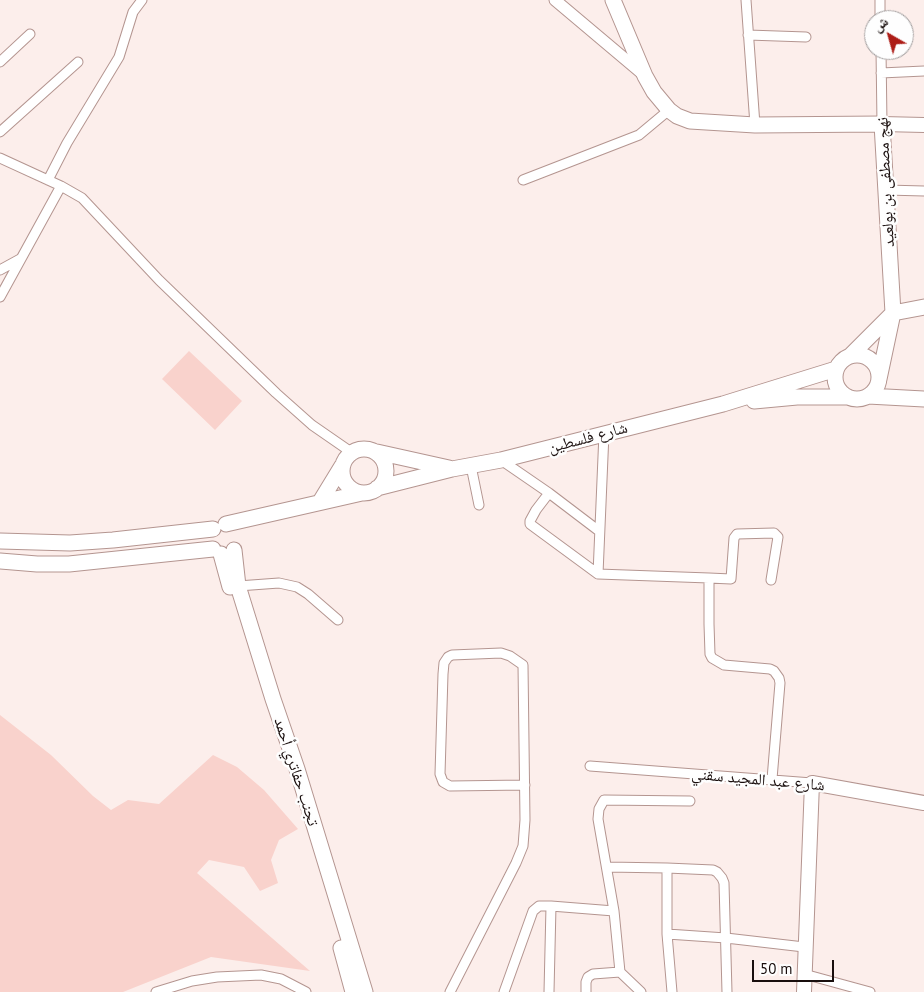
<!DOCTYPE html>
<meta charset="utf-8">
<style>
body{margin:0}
#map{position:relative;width:924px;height:992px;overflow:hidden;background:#fceeeb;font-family:"PT Sans","Noto Naskh Arabic",sans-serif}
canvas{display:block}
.north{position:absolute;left:864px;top:10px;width:50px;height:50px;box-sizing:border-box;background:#fefefe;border:1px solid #a29e9e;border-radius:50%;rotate:322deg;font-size:14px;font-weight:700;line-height:20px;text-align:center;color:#190e0d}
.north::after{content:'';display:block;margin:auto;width:18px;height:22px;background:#ad1c16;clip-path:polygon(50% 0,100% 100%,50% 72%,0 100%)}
.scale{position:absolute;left:752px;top:960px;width:82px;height:22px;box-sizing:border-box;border:2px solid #190e0d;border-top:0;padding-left:6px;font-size:15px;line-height:18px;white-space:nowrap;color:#190e0d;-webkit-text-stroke:4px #fefefe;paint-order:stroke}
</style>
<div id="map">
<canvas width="924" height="992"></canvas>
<div class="north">ش</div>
<div class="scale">50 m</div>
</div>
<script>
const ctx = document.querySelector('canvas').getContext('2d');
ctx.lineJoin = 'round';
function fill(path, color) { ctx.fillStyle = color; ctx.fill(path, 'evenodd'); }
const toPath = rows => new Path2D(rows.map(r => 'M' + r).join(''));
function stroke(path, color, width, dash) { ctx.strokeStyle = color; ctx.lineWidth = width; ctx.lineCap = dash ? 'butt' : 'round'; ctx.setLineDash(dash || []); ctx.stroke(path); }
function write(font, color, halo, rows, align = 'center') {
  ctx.font = font + ' "PT Sans","Noto Naskh Arabic",sans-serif'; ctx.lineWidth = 5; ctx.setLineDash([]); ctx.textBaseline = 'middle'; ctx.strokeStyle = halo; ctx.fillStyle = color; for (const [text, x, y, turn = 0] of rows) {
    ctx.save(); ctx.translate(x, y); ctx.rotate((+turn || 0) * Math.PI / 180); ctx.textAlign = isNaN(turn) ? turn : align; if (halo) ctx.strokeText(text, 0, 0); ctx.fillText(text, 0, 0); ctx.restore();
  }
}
fill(toPath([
 [189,351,242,401,215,430,162,379],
 [0,715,51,755,93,796,111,810,128,800,159,804,213,755,237,767,264,790,298,829,279,840,271,860,278,883,260,891,244,867,209,860,197,873,310,971,211,957,123,992,0,992]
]), '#f9d2cc');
const minor = toPath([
 [746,0,755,125],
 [880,0,880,20],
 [748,35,806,37],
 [881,50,882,124],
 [0,62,30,34],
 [881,73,924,71],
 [0,132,78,62],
 [0,158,61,186,82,198,159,280,276,393,312,425,351,452],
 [48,180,67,143,119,57,133,12,142,0],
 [523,180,639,135,669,110],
 [886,190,924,191],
 [0,270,20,259],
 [0,297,61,186],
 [501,460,549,493,599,531],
 [471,466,479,505],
 [549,493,536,510,530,521,530,524,598,574,709,578,709,624,710,654,712,658,724,665,770,669,774,671,779,678,780,683,772,779],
 [598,574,604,433],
 [709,578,731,579,734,538,737,534,774,533,778,537,771,580],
 [238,586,279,583,297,587,308,594,338,620],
 [590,766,812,783],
 [607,867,667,868],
 [667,934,726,938,804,947],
 [804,974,870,992],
 [156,992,192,981,217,977,261,975,281,979,306,992],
 [450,992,516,863,523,846,525,820,523,665,510,656,501,653,452,655,448,657,444,663,443,674,440,774,443,782,450,786,525,785],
 [504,992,533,911,539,906,551,906],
 [549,992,551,906,614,911],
 [586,992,586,982,588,977,593,974,620,972],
 [641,992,620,972,614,911,598,819,599,809,604,800,690,801],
 [672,992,667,934,667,868,713,870,717,872,722,878,724,883,727,992]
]);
const tertiary = toPath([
 [555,0,644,75]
]);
const secondary = toPath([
 [882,124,924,125],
 [804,992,812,783,924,803]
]);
const primary = toPath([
 [613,0,645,76,654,92,669,110,677,116,690,121,755,125,882,124,893,313,879,379],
 [893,313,924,307],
 '835 377a22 22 0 1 1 44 0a22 22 0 1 1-44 0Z',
 [851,355,893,313],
 [868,396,924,399],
 [754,401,797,397,848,397],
 '342 471a22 22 0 1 1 44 0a22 22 0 1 1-44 0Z',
 [377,452,449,468],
 [377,488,452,469,501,460,723,404,836,369],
 [320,502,342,466],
 [226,524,362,493],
 [0,541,70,543,113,540,213,529],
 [234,550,238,586,273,699,297,769,365,992],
 [221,554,230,587],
 [0,561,37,564,69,564,213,549],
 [341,948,353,992]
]);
stroke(minor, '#b49590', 11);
stroke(tertiary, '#b49590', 13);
stroke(secondary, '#b49590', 16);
stroke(primary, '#b49590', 17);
stroke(minor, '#fff', 9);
stroke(tertiary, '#fff', 11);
stroke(secondary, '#fff', 14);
stroke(primary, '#fff', 15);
write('16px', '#190e0d', '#fefefe', [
 ["نهج مصطفى بن بولعيد",886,182,-93],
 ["شارع فلسطين",588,438,-15],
 ["تجنب حفاتري أحمد",296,772,72],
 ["شارع عبد المجيد سقني",758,780,5]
]);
</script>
